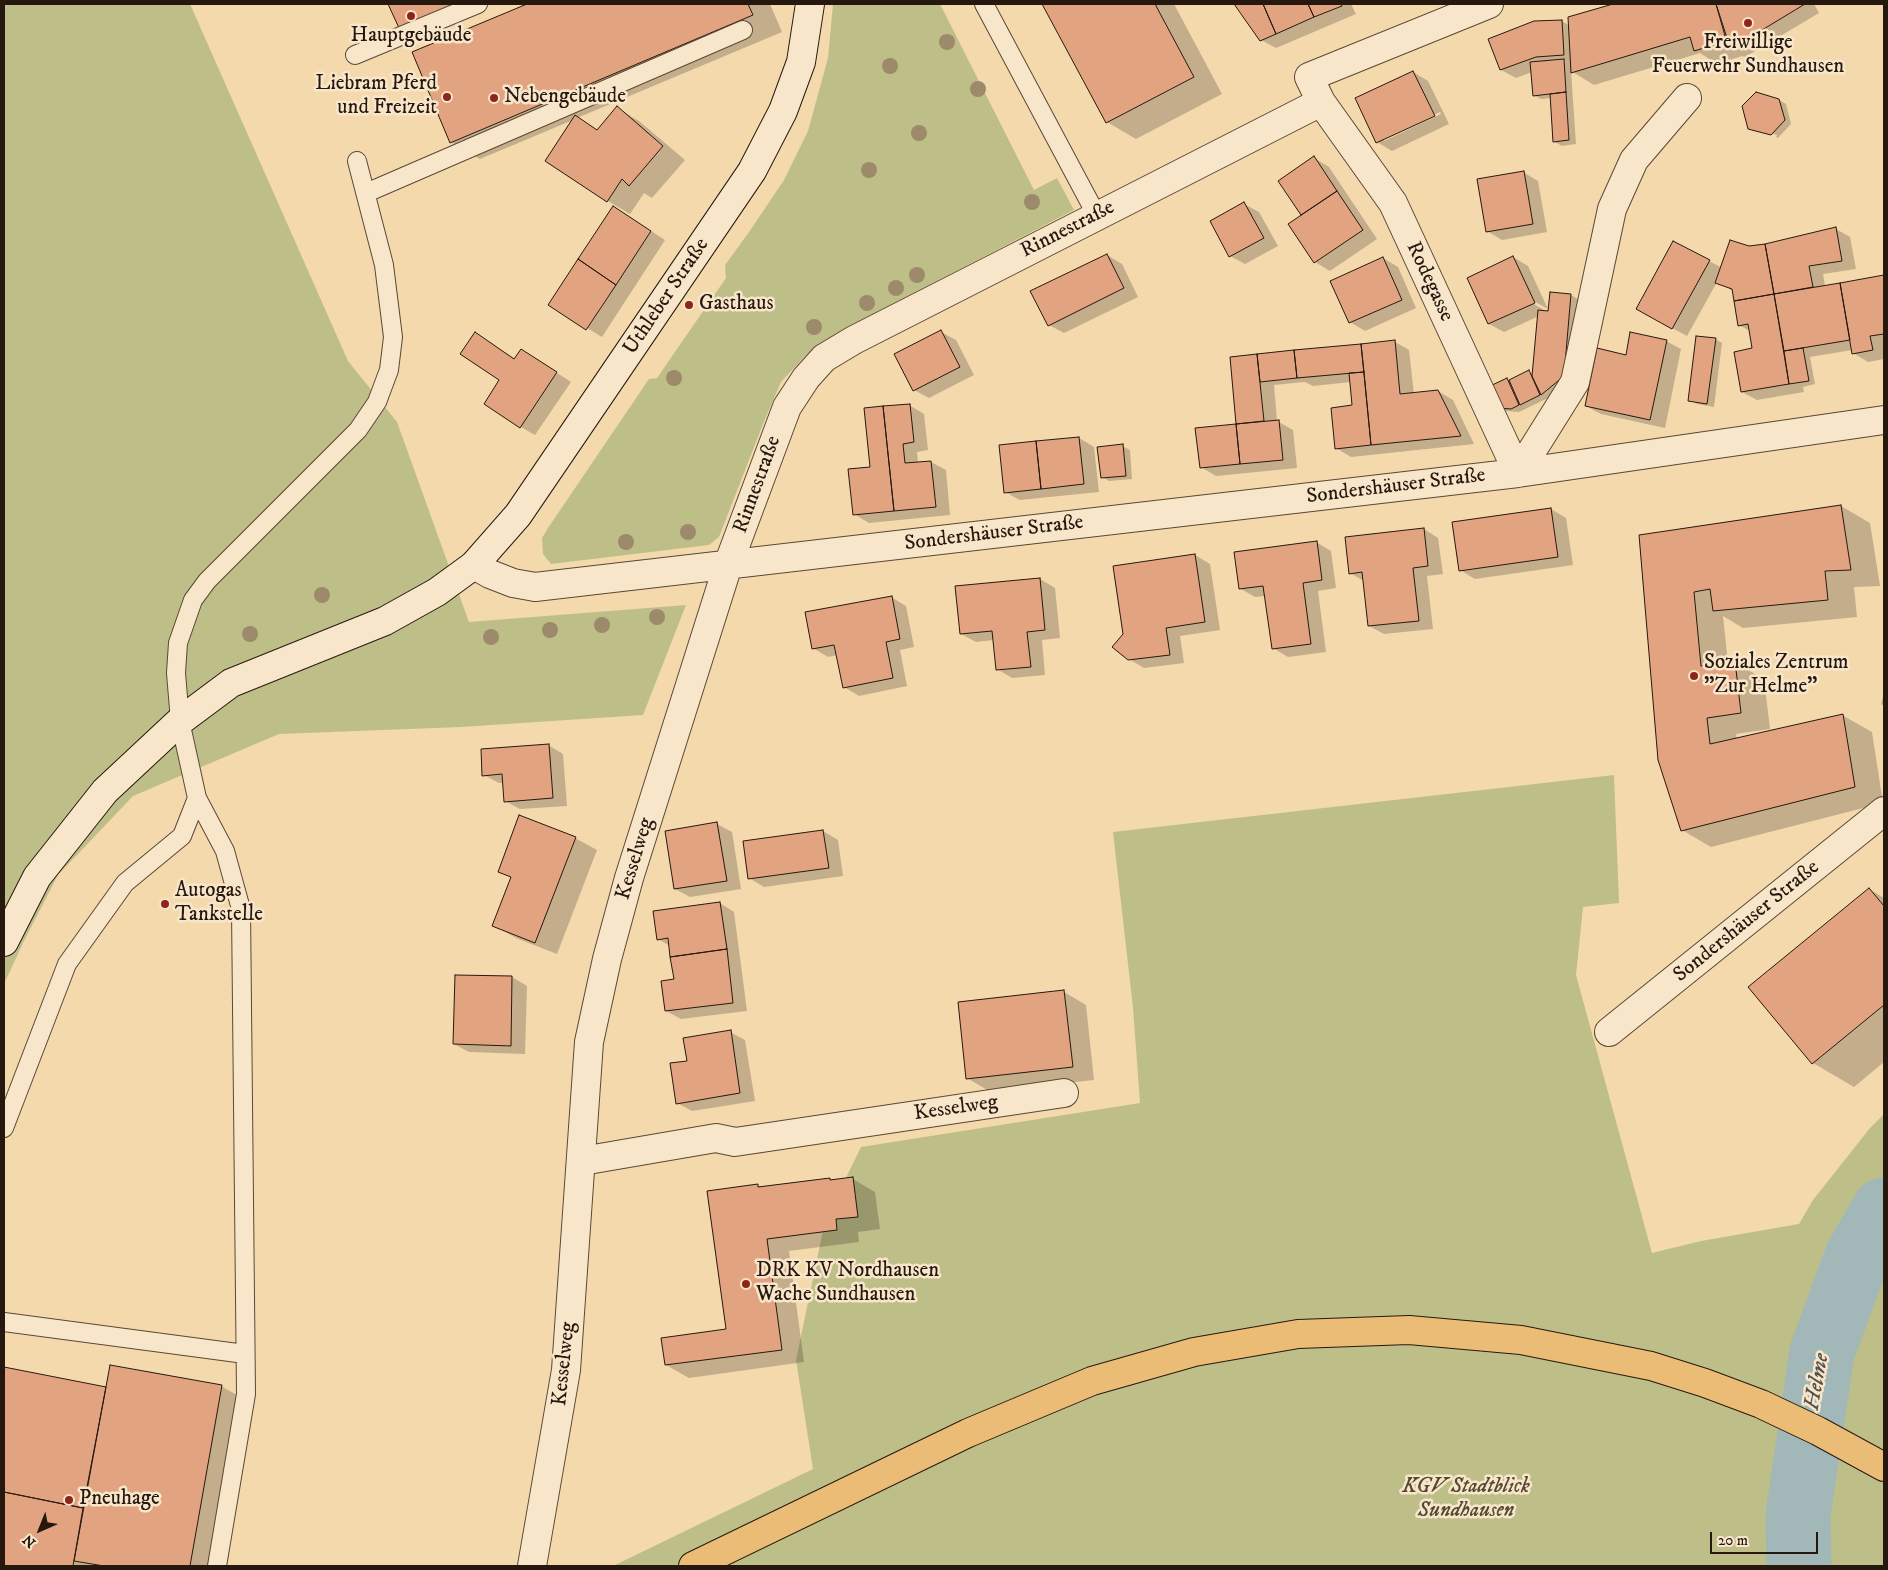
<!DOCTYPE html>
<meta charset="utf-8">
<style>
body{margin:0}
#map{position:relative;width:1888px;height:1570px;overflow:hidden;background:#f4d9ad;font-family:"IM FELL DW Pica",serif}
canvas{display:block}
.frame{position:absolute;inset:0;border:5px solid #27180f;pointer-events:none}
.north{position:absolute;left:15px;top:1505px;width:50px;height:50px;-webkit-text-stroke:4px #f8e6ca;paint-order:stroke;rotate:224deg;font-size:14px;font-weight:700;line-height:20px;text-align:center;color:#27180f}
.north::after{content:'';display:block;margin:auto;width:18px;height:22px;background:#27180f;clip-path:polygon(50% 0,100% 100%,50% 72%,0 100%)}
.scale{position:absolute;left:1710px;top:1532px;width:108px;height:22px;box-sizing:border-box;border:2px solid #27180f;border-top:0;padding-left:6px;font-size:15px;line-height:18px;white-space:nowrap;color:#27180f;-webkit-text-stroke:4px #f8e6ca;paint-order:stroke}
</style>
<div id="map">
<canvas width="1888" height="1570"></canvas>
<div class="frame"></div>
<div class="north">N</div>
<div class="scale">20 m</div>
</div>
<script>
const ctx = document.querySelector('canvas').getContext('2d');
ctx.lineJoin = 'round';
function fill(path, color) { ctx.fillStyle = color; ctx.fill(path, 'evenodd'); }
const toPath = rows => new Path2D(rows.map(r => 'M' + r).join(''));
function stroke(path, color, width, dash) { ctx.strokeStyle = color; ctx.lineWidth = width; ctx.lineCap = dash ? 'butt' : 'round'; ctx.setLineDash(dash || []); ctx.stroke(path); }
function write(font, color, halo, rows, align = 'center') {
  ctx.font = font + ' "IM FELL DW Pica",serif'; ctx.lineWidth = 5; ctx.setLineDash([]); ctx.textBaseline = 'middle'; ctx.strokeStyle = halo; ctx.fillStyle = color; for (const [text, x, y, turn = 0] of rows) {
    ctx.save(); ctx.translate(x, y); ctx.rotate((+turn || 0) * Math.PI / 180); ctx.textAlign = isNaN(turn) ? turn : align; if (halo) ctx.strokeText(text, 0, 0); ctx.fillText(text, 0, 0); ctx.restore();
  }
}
fill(toPath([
 [4,4,190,4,348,361,397,422,469,622,686,605,643,715,461,727,279,734,133,796,58,875,23,943,4,984],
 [833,4,940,4,1034,190,1057,178,1074,210,840,331,805,356,781,382,765,419,719,537,709,545,551,564,543,554,542,538,548,528,649,379,657,378,726,278,725,265,749,232,784,180,808,131,828,58],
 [1614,775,1619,903,1583,907,1576,975,1652,1253,1701,1241,1799,1224,1813,1200,1870,1128,1884,1114,1884,1566,613,1566,813,1469,796,1360,825,1221,861,1147,1140,1103,1133,1008,1113,832]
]), '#bebf88');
fill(toPath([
 [390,4,491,4,415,36,400,28],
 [530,4,770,4,782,32,577,118,597,130,617,108,639,121,685,160,652,198,644,193,630,214,608,201,573,120,480,159,451,142,413,53],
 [1044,4,1174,4,1222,94,1136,139,1107,122],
 [1236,4,1351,4,1356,14,1276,48,1261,40],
 [1618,4,1814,4,1819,13,1745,57,1742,56,1717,64,1700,53,1594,85,1571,71,1576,144,1562,146,1555,142,1552,98,1541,99,1534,95,1532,72,1516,78,1501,70,1490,40,1562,21,1570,26,1570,18],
 [1413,72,1428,81,1449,124,1392,151,1377,142],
 [1440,112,1441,114,1384,141,1384,138],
 [1779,100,1786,104,1791,124,1778,138,1776,137,1777,135,1754,129,1754,131,1749,128],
 [1314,158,1329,167,1377,239,1330,271,1315,262,1302,216,1279,181],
 [1523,172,1538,181,1547,232,1502,240,1487,231],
 [1244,204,1259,212,1278,246,1245,264,1230,256],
 [628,216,665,240,602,337,549,305],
 [1836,229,1850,237,1856,269,1823,274,1825,286,1884,276,1884,359,1868,362,1853,353,1852,350,1810,357,1815,384,1803,387,1804,392,1757,400,1742,392,1754,349,1750,331,1739,325,1733,291,1717,282,1687,336,1652,317,1709,261,1722,268,1749,248],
 [1107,255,1122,264,1138,297,1064,333,1049,325],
 [1513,257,1528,266,1548,309,1530,299,1529,301,1549,313,1571,295,1586,304,1556,402,1548,398,1519,412,1506,411,1499,407,1507,379,1510,381,1529,372,1533,374,1539,316,1504,332,1489,324,1468,278],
 [1383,258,1398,267,1416,308,1365,331,1350,322],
 [941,332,956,340,974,375,929,398,914,390],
 [1715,339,1722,343,1714,407,1697,404,1690,400],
 [1666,341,1681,349,1665,428,1601,414,1586,406,1627,356],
 [490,342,515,359,536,359,571,382,535,435,521,427],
 [1395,342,1409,350,1414,394,1438,391,1453,400,1474,444,1351,457,1336,448,1354,406,1351,382,1313,386,1305,382,1274,385,1277,421,1293,430,1297,468,1216,476,1201,467,1238,425,1231,358],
 [909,405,924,414,928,450,917,452,918,463,931,462,946,470,950,515,869,523,854,514,871,468],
 [1079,438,1094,447,1099,492,1020,500,1005,492],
 [1122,446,1130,450,1132,479,1109,481,1102,477],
 [1841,506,1870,523,1880,586,1854,587,1857,617,1743,628,1723,616,1728,663,1734,662,1764,679,1770,729,1736,734,1737,739,1842,715,1872,732,1883,803,1711,847,1682,830,1640,536],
 [1551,509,1566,518,1573,565,1475,579,1460,570],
 [1424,529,1438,538,1443,574,1427,576,1433,629,1384,634,1369,626,1364,581,1350,573],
 [1316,542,1331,551,1336,588,1318,591,1326,652,1288,657,1273,648,1266,596,1255,597,1241,589],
 [1195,555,1210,564,1220,630,1180,636,1184,663,1144,668,1129,659],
 [1040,579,1055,588,1060,638,1042,640,1045,675,1012,678,997,669,994,640,976,642,961,634],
 [891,597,906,606,914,647,900,650,907,686,859,696,844,687,838,655,828,657,813,648],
 [1884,693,1884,706,1881,704],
 [548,745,563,754,567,806,520,809,505,801,504,783,499,783,484,775],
 [717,824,732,832,741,889,690,897,675,889],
 [823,831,838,840,843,876,764,887,749,878],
 [575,838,597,850,557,954,516,938,493,925,512,878,499,871],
 [1869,889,1884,898,1884,1062,1854,1087,1813,1063],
 [720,903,734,912,747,1011,681,1019,666,1011,676,980,670,946,658,939],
 [512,977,527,986,525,1054,469,1052,454,1044],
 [1064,992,1086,1005,1094,1080,989,1091,967,1078],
 [730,1032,745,1040,755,1101,692,1111,677,1103,688,1062],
 [829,1179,832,1181,853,1179,875,1192,880,1229,858,1232,859,1242,789,1251,804,1362,689,1378,666,1365,727,1330,758,1186,762,1188],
 [4,1368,107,1389,221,1386,251,1403,222,1566,4,1566]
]), '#0003');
stroke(toPath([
 [1799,1566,1798,1515,1822,1352,1857,1257,1884,1210]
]), '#a2b7b7', 65);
const building = toPath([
 [388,4,457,4,399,28,388,4],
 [527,4,748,4,753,15,450,143,412,52,527,4],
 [1042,4,1155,4,1194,77,1106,123,1042,4],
 [1234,4,1263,4,1276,34,1260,41,1234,4],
 [1263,4,1308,4,1314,17,1276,34,1263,4],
 [1308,4,1341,4,1342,6,1314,17,1308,4],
 [1613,4,1716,4,1728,41,1694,51,1690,37,1571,73,1568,17,1613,4],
 [1716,4,1805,4,1729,50,1716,4],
 [1562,20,1564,55,1536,57,1500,70,1488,39,1534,21,1562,20],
 [1564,59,1566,92,1533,96,1530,62,1564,59],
 [1413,71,1435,116,1376,143,1355,98,1413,71],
 [1566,92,1569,140,1553,142,1550,94,1566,92],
 [1756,92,1779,99,1785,120,1771,135,1748,129,1742,106,1756,92],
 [617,106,663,146,629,186,622,179,607,202,545,161,575,115,597,130,617,106],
 [1314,156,1337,191,1301,215,1278,181,1314,156],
 [1524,171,1533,224,1486,232,1477,179,1524,171],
 [1337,191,1363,230,1314,263,1288,224,1337,191],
 [1244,202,1264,238,1229,257,1210,221,1244,202],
 [613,206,651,231,616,285,578,259,613,206],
 [1836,227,1842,261,1809,266,1813,287,1774,294,1765,244,1836,227],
 [1730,240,1749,246,1765,244,1774,294,1734,301,1732,289,1715,283,1730,240],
 [1673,241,1710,260,1672,329,1636,309,1673,241],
 [1107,254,1124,288,1048,326,1030,291,1107,254],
 [1513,256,1535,303,1488,324,1467,278,1513,256],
 [1383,257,1402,300,1349,323,1330,281,1383,257],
 [578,259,616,285,586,330,548,305,578,259],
 [1884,275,1884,334,1870,336,1873,350,1852,354,1840,283,1884,275],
 [1840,283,1850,340,1784,351,1774,294,1840,283],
 [1550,292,1571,294,1564,376,1541,395,1532,376,1538,310,1548,311,1550,292],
 [1774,294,1789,384,1741,392,1734,352,1752,348,1748,324,1738,326,1734,301,1774,294],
 [941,330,960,367,913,391,894,354,941,330],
 [475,332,514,359,521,349,557,372,520,428,484,404,499,380,460,354,475,332],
 [1630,332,1667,340,1650,420,1585,406,1597,348,1626,355,1630,332],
 [1696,336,1716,338,1707,404,1688,401,1696,336],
 [1395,340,1400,394,1438,390,1461,436,1371,445,1361,344,1395,340],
 [1361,344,1364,372,1297,378,1294,350,1361,344],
 [1803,348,1809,381,1789,384,1784,351,1803,348],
 [1294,350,1297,378,1260,382,1257,354,1294,350],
 [1257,354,1264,421,1236,424,1230,357,1257,354],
 [1529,370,1540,395,1520,405,1509,380,1529,370],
 [1364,372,1371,445,1335,449,1331,408,1352,405,1349,373,1364,372],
 [1507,378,1519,405,1511,409,1498,408,1488,387,1507,378],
 [910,404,914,442,903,444,905,463,931,461,936,507,894,511,883,406,910,404],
 [883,406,894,511,853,515,848,469,870,467,864,408,883,406],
 [1279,420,1283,460,1240,464,1236,424,1279,420],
 [1236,424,1240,464,1200,468,1195,428,1236,424],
 [1079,437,1084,484,1041,489,1036,441,1079,437],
 [1036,441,1041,489,1004,493,999,445,1036,441],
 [1123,444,1126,476,1101,478,1097,447,1123,444],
 [1841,505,1851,570,1825,571,1828,600,1713,611,1710,589,1694,592,1701,666,1735,661,1741,713,1707,718,1710,744,1843,714,1855,787,1681,831,1658,760,1639,535,1841,505],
 [1551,508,1558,557,1459,571,1452,522,1551,508],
 [1424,528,1428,566,1413,568,1419,621,1368,626,1362,572,1349,574,1345,537,1424,528],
 [1317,541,1322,580,1303,583,1311,644,1272,649,1263,586,1239,589,1234,552,1317,541],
 [1195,554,1205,622,1166,628,1170,655,1128,660,1112,647,1123,634,1113,566,1195,554],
 [1040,578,1045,630,1027,632,1031,667,996,670,992,631,960,634,955,586,1040,578],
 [892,596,900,639,886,642,893,678,843,688,834,645,812,649,805,612,892,596],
 [549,744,553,798,504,802,502,774,482,776,481,749,549,744],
 [519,815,576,837,535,943,492,926,511,877,498,872,519,815],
 [717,822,727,881,674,889,665,831,717,822],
 [823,830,829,868,748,879,743,841,823,830],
 [1869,888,1884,906,1884,1005,1812,1064,1748,987,1869,888],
 [720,902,727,949,670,957,668,938,657,940,653,911,720,902],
 [727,949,733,1003,665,1011,661,981,674,979,670,957,727,949],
 [455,975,512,976,511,1046,453,1044,455,975],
 [1064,990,1073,1067,966,1079,958,1002,1064,990],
 [731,1030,740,1093,676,1104,670,1063,687,1061,683,1038,731,1030],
 [853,1177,858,1217,836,1219,837,1230,767,1239,782,1350,665,1365,661,1338,726,1329,707,1191,758,1184,758,1187,830,1178,830,1180,853,1177],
 [110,1365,222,1385,190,1566,104,1566,74,1561,110,1365],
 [4,1367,106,1387,83,1508,4,1492,4,1367],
 [4,1492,83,1508,73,1566,4,1566,4,1492]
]);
fill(building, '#e2a381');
stroke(building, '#27180f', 1);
const lane = toPath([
 [984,4,1097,216],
 [355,55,478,4],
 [366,193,743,30],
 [4,1128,67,964,125,883,182,836,197,798],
 [4,1322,245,1354],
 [217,1566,246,1394,241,909,225,851,197,798,180,721,176,673,178,643,193,600,207,581,358,430,377,402,389,370,393,337,384,265,357,161]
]);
const street = toPath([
 [1489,4,1309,77,1321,102,1393,203,1518,473],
 [1518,473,1575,382,1612,209,1634,160,1687,98],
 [474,565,490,574,513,583,535,587,1518,473,1884,420],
 [1609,1032,1884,811],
 [582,1161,716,1138,735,1142,1064,1093],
 [532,1566,566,1370,589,1042,607,959,629,878,728,565,787,407,806,378,824,358,854,340,1321,102]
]);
const secondary = toPath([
 [4,942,37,877,105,791,180,721,231,683,385,621,437,592,474,565,518,515,752,171,783,111,801,62,810,4]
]);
const primary = toPath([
 [693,1566,968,1433,1092,1381,1194,1352,1298,1334,1409,1330,1521,1340,1651,1366,1705,1383,1761,1404,1818,1431,1884,1467]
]);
stroke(lane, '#5a4836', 20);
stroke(street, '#5a4836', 30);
stroke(secondary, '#27180f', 30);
stroke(primary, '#27180f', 30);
stroke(lane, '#f8e6ca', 18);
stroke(street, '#f8e6ca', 28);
stroke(secondary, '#f8e6ca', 28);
stroke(primary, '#eabc76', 28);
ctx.fillStyle = '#9c8a6a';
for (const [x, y] of [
 [947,42],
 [890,66],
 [978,89],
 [919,133],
 [869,170],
 [1032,202],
 [917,275],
 [896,288],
 [867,303],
 [814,327],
 [674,378],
 [688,532],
 [626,542],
 [322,595],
 [657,617],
 [602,625],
 [550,630],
 [250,634],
 [491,637]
]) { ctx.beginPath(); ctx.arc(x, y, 8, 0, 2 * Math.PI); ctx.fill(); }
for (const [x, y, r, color] of [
 [411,16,5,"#8f2418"],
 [1748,23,5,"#8f2418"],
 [447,97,5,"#8f2418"],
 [494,98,5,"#8f2418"],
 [689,305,5,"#8f2418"],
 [1694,676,5,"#8f2418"],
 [165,904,5,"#8f2418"],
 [746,1284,5,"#8f2418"],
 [69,1500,5,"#8f2418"]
]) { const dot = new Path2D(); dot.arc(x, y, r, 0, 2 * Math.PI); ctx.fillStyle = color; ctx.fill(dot); stroke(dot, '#f8e6ca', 2); }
write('21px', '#27180f', '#f8e6ca', [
 ["Hauptgebäude",411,37,"center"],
 ["Freiwillige",1748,44,"center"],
 ["Feuerwehr Sundhausen",1748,68,"center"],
 ["Liebram Pferd",437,85,"right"],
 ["und Freizeit",437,109,"right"],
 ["Nebengebäude",504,98],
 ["Gasthaus",699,305],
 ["Soziales Zentrum",1704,664],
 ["\"Zur Helme\"",1704,688],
 ["Autogas",175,892],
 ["Tankstelle",175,916],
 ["DRK KV Nordhausen",756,1272],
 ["Wache Sundhausen",756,1296],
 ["Pneuhage",79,1500]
], 'left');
write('21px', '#27180f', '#f8e6ca', [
 ["Rinnestraße",1068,230,-27],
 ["Rodegasse",1429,282,65],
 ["Uthleber Straße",667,297,-56],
 ["Rinnestraße",758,485,-70],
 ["Sondershäuser Straße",1396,487,-7],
 ["Sondershäuser Straße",994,534,-7],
 ["Kesselweg",636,859,-73],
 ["Sondershäuser Straße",1747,922,-39],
 ["Kesselweg",956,1109,-8],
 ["Kesselweg",565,1364,-84]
]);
write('italic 21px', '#544a33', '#f8e6ca', [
 ["KGV Stadtblick",1466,1488],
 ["Sundhausen",1466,1512]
]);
write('italic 22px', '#52504a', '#f8e6ca', [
 ["Helme",1818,1382,-80]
]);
</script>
